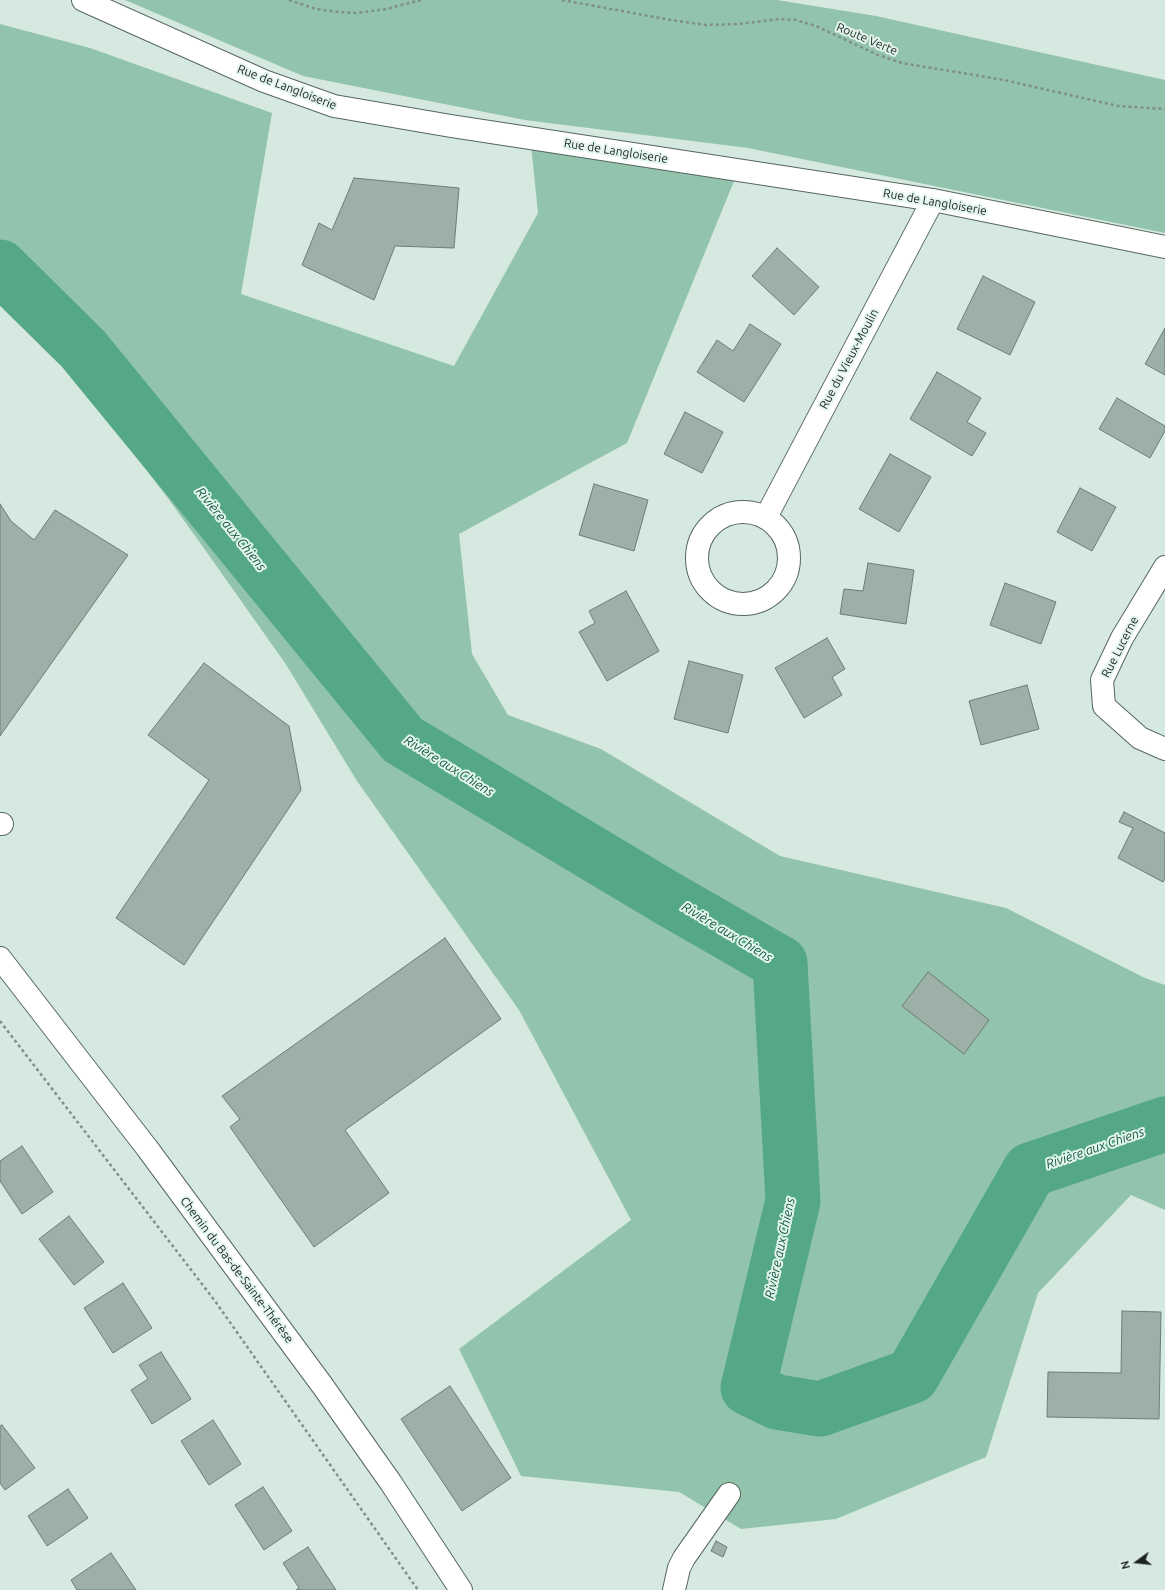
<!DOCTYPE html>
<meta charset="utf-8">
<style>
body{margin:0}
#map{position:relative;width:1165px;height:1590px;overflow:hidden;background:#d6e9e0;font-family:Ubuntu,sans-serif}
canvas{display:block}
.north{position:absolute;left:1117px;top:1542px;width:40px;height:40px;-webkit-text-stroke:3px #e3f6ed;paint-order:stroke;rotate:255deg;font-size:11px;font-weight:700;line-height:16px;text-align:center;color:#1c2320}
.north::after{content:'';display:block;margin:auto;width:14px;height:18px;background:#1c2320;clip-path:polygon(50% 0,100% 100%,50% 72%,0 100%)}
</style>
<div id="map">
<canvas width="1165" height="1590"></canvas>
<div class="north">N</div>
</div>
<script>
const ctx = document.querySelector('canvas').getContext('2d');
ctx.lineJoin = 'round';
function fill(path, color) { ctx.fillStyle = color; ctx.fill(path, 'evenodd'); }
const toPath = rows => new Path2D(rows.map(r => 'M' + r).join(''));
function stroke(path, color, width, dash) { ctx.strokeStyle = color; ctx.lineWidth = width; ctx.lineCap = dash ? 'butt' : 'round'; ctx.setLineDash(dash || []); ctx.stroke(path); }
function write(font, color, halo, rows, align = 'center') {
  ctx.font = font + ' Ubuntu,sans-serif'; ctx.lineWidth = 4; ctx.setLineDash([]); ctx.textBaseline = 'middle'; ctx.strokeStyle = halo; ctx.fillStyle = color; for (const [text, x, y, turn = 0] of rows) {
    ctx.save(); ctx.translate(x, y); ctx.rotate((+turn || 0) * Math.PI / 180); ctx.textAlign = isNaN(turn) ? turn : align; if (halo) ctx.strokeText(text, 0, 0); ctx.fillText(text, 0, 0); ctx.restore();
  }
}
fill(toPath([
 [125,0,777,0,876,16,1165,80,1165,233,748,148,525,120,303,76],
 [0,24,90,48,272,113,241,294,454,366,538,213,530,135,739,169,627,443,459,534,472,654,508,715,601,749,780,856,1006,908,1145,978,1165,985,1165,1210,1131,1195,1038,1293,986,1457,836,1519,741,1529,679,1492,521,1476,459,1349,631,1220,519,1010,357,781,285,663,203,547,170,501,0,279]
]), '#92c3ad');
stroke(toPath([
 [0,267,83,349,403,740,667,898,780,963,793,1201,748,1388,777,1402,820,1409,912,1376,1030,1170,1165,1124]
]), '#55a887', 55);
const building = toPath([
 [354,178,459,188,454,248,395,246,374,300,302,265,319,223,332,230,354,178],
 [777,248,819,287,794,315,752,276,777,248],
 [983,276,1035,302,1010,355,957,329,983,276],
 [750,324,781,344,744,402,697,372,717,340,733,351,750,324],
 [1165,328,1165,375,1145,364,1165,328],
 [937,372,981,398,967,422,986,433,972,456,910,419,937,372],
 [1117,398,1165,426,1165,431,1150,458,1099,429,1117,398],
 [685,412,723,432,702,473,664,454,685,412],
 [890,454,931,477,899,532,859,509,890,454],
 [594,484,648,500,634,551,579,535,594,484],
 [1080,488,1116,507,1092,551,1057,532,1080,488],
 [0,504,11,521,34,540,55,510,128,555,0,736,0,504],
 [868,563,914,570,906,624,840,614,844,589,863,591,868,563],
 [1005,583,1056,602,1041,644,990,625,1005,583],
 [626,591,659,651,607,681,579,632,595,623,589,611,626,591],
 [827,638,845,669,832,677,842,695,804,718,775,668,827,638],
 [689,661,743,675,728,733,674,719,689,661],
 [204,663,289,726,301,790,184,965,116,918,209,780,148,735,204,663],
 [1027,685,1039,729,981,745,969,701,1027,685],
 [1124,812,1165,833,1165,879,1163,882,1118,858,1133,828,1119,822,1124,812],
 [445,938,501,1019,345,1130,389,1193,314,1247,230,1127,240,1119,222,1096,445,938],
 [928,972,989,1020,964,1054,902,1006,928,972],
 [22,1146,53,1192,22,1214,0,1181,0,1161,22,1146],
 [69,1216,104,1262,74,1285,39,1239,69,1216],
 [123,1283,152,1328,113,1353,84,1308,123,1283],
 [1122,1311,1161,1312,1159,1419,1047,1417,1048,1372,1121,1373,1122,1311],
 [161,1352,191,1399,152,1424,131,1390,148,1379,139,1365,161,1352],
 [450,1386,511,1478,462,1511,401,1419,450,1386],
 [213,1420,241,1464,209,1485,181,1441,213,1420],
 [2,1425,35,1468,5,1490,0,1483,0,1426,2,1425],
 [263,1487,292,1531,264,1550,235,1505,263,1487],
 [68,1489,88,1518,47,1546,28,1516,68,1489],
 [716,1541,727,1547,723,1557,711,1551,716,1541],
 [308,1547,336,1590,296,1590,299,1588,283,1563,308,1547],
 [111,1553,136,1590,77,1590,71,1580,111,1553]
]);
fill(building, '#9db0a7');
stroke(building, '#6b7d75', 1);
const minor = toPath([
 [83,0,264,81,334,106,451,126,933,200,1165,247],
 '697 558a46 46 0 1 1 92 0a46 46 0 1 1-92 0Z',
 [766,517,933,200],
 [1165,567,1122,638,1102,680,1104,706,1140,738,1165,749],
 [0,824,2,824],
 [0,958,147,1148,322,1385,391,1483,461,1590],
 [674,1590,679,1568,684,1558,729,1494]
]);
stroke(minor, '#56675f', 24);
stroke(toPath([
 [289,0,316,9,338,12,357,13,386,9,421,0],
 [562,0,671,20,706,25,739,24,779,19,796,20,816,26,878,55,902,63,1004,80,1118,106,1165,109],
 [0,1021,215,1301,418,1590]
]), '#818f89', 2.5, [3, 3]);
stroke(minor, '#fff', 22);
write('12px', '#1c2320', '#e3f6ed', [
 ["Route Verte",867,39,23],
 ["Rue de Langloiserie",287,87,21],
 ["Rue de Langloiserie",616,151,9],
 ["Rue de Langloiserie",935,202,10],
 ["Rue du Vieux-Moulin",849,359,-62],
 ["Rue Lucerne",1120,647,-63],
 ["Chemin du Bas-de-Sainte-Thérèse",237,1270,53]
]);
write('italic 13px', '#14563f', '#e3f6ed', [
 ["Rivière aux Chiens",231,529,51],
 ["Rivière aux Chiens",449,766,32],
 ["Rivière aux Chiens",727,932,31],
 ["Rivière aux Chiens",1095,1148,-19],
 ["Rivière aux Chiens",780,1248,-78]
]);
</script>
